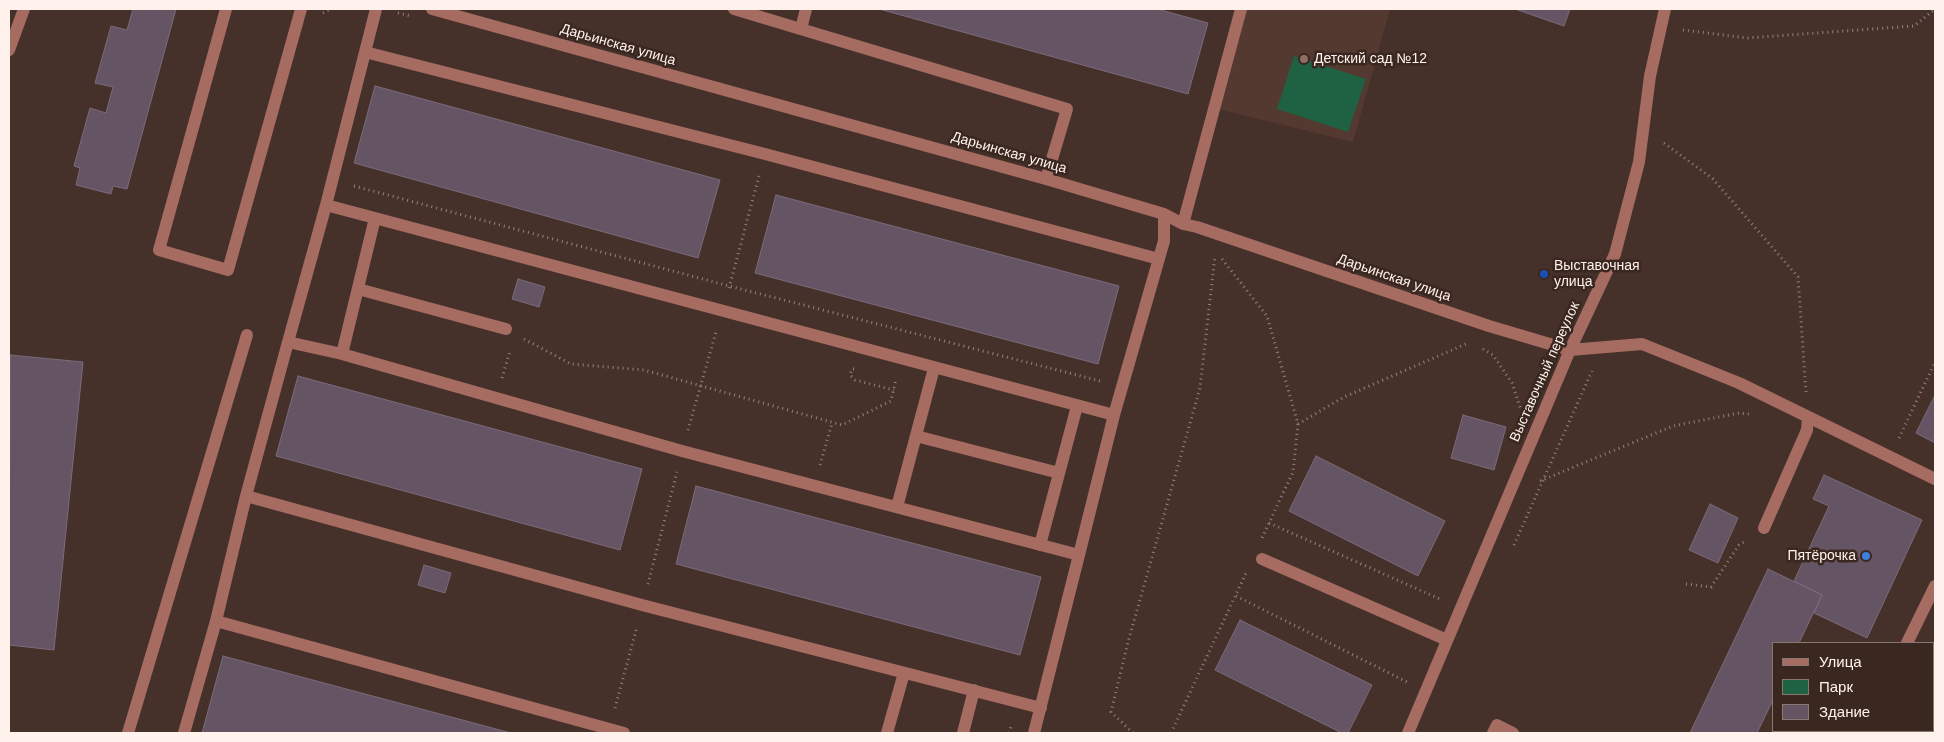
<!DOCTYPE html>
<meta charset="utf-8">
<style>
body{margin:0}
#map{position:relative;width:1944px;height:742px;overflow:hidden;background:#45312a;font-family:Arial,sans-serif}
canvas{display:block}
.frame{position:absolute;inset:0;border:10px solid #fff2ed;pointer-events:none}
.legend{position:absolute;left:1772px;top:642px;width:162px;height:90px;box-sizing:border-box;background:#3a2720;border:1px solid #897872;margin:0;padding:6px 9px;list-style:none;font-size:15px;color:#fff2ed}
.legend li{display:flex;align-items:center;gap:10px;height:25px}
.legend b{width:25px;border:1px solid #897872}
</style>
<div id="map">
<canvas width="1944" height="742"></canvas>
<div class="frame"></div>
<ul class="legend">
<li><b style="height:6px;background:#a66c62"></b>Улица</li>
<li><b style="height:14px;background:#1e6143"></b>Парк</li>
<li><b style="height:14px;background:#645464"></b>Здание</li>
</ul>
</div>
<script>
const ctx = document.querySelector('canvas').getContext('2d');
ctx.lineJoin = 'round';
function fill(path, color) { ctx.fillStyle = color; ctx.fill(path, 'evenodd'); }
const toPath = rows => new Path2D(rows.map(r => 'M' + r).join(''));
function stroke(path, color, width, dash) { ctx.strokeStyle = color; ctx.lineWidth = width; ctx.lineCap = dash ? 'butt' : 'round'; ctx.setLineDash(dash || []); ctx.stroke(path); }
function write(font, color, halo, rows, align = 'center') {
  ctx.font = font + ' Arial,sans-serif'; ctx.lineWidth = 5; ctx.setLineDash([]); ctx.textBaseline = 'middle'; ctx.strokeStyle = halo; ctx.fillStyle = color; for (const [text, x, y, turn = 0] of rows) {
    ctx.save(); ctx.translate(x, y); ctx.rotate((+turn || 0) * Math.PI / 180); ctx.textAlign = isNaN(turn) ? turn : align; if (halo) ctx.strokeText(text, 0, 0); ctx.fillText(text, 0, 0); ctx.restore();
  }
}
fill(toPath([
 [1245,9,1390,9,1353,142,1218,109]
]), '#543930');
fill(toPath([
 [1294,56,1366,79,1348,132,1277,109]
]), '#1e6143');
const building = toPath([
 [133,9,176,9,127,189,113,186,111,194,76,185,80,168,74,166,90,108,106,113,113,87,95,83,111,26,127,30,133,9],
 [879,9,1157,9,1208,23,1188,94,879,9],
 [1515,9,1570,9,1564,26,1515,9],
 [375,86,720,180,698,258,354,163,375,86],
 [776,195,1119,286,1098,364,755,273,776,195],
 [518,279,545,287,539,307,512,299,518,279],
 [10,355,83,362,54,650,9,645,10,355],
 [298,376,642,469,620,550,276,456,298,376],
 [1935,395,1935,443,1916,433,1935,395],
 [1463,415,1506,427,1494,470,1451,458,1463,415],
 [1316,456,1445,521,1418,576,1289,511,1316,456],
 [1824,475,1922,520,1867,638,1814,613,1822,595,1794,581,1829,506,1813,499,1824,475],
 [696,486,1041,577,1020,655,676,564,696,486],
 [1710,504,1738,518,1718,563,1689,550,1710,504],
 [424,565,451,573,445,593,418,585,424,565],
 [1768,569,1822,595,1799,643,1773,643,1773,700,1757,733,1690,733,1768,569],
 [1240,620,1372,685,1348,733,1342,733,1215,670,1240,620],
 [223,656,511,733,202,733,223,656]
]);
fill(building, '#645464');
stroke(building, '#7b6b7b', 1);
stroke(toPath([
 [323,13,331,9],
 [398,13,411,16],
 [1683,30,1747,38,1914,26,1935,9],
 [1664,143,1713,179,1798,277,1806,392],
 [354,186,729,286,1100,381],
 [1222,259,1267,316,1298,424,1293,472,1262,538],
 [729,288,759,176],
 [524,339,571,364,644,370,842,425,891,401,896,379],
 [1483,349,1493,355,1512,383,1521,410],
 [854,369,852,369,850,375,855,380,894,390],
 [502,378,510,351],
 [1298,424,1344,397,1468,343],
 [688,430,716,332],
 [1899,438,1935,362],
 [820,465,832,423],
 [1540,481,1673,426,1739,413,1749,414],
 [1269,523,1440,599],
 [1514,545,1592,371],
 [648,584,677,472],
 [1686,584,1711,587,1739,545,1747,540],
 [1236,596,1407,682],
 [615,708,637,627],
 [1009,733,1011,727],
 [1133,733,1111,712,1128,642,1200,388,1215,256],
 [1171,733,1246,573]
]), '#94837d', 3, [1, 4]);
stroke(toPath([
 [226,9,159,250,228,270,301,9],
 [432,9,1046,179,1164,214,1183,224,1197,227,1489,326,1570,350,1642,344,1739,383,1935,479],
 [734,9,1067,109,1046,179],
 [801,29,806,9],
 [9,50,24,9],
 [365,52,765,154,1159,259],
 [326,205,1114,415],
 [1183,224,1241,9],
 [358,289,506,329],
 [288,342,326,205,376,9],
 [342,354,375,218],
 [916,436,1059,473],
 [246,496,642,605,1041,708],
 [897,507,934,368],
 [1764,528,1807,430,1808,417],
 [1040,545,1077,406],
 [1079,555,1114,415,1164,241,1164,214],
 [1262,559,1447,640],
 [216,621,246,496,288,342,342,354,682,451,1079,555,1034,733],
 [1907,643,1935,586],
 [128,733,247,335],
 [184,733,216,621,624,733],
 [887,733,904,673],
 [963,733,974,690],
 [1408,733,1570,350,1615,254,1639,162,1650,76,1665,9],
 [1493,733,1497,725,1513,733],
 [1793,733,1794,731]
]), '#a66c62', 12);
for (const [x, y, r, color] of [
 [1304,59,5,"#8d6e63"],
 [1544,274,5,"#1a4fb4"],
 [1866,556,5,"#3f7fe0"]
]) { const dot = new Path2D(); dot.arc(x, y, r, 0, 2 * Math.PI); ctx.fillStyle = color; ctx.fill(dot); stroke(dot, '#3a2720', 2); }
write('14px', '#fff2ed', '#3a2720', [
 ["Дарьинская улица",618,45,16],
 ["Дарьинская улица",1009,153,16],
 ["Дарьинская улица",1394,278,19],
 ["Выставочный переулок",1545,372,-66]
]);
write('14px', '#fff2ed', '#3a2720', [
 ["Детский сад №12",1314,59],
 ["Выставочная",1554,266],
 ["улица",1554,282],
 ["Пятёрочка",1856,556,"right"]
], 'left');
</script>
